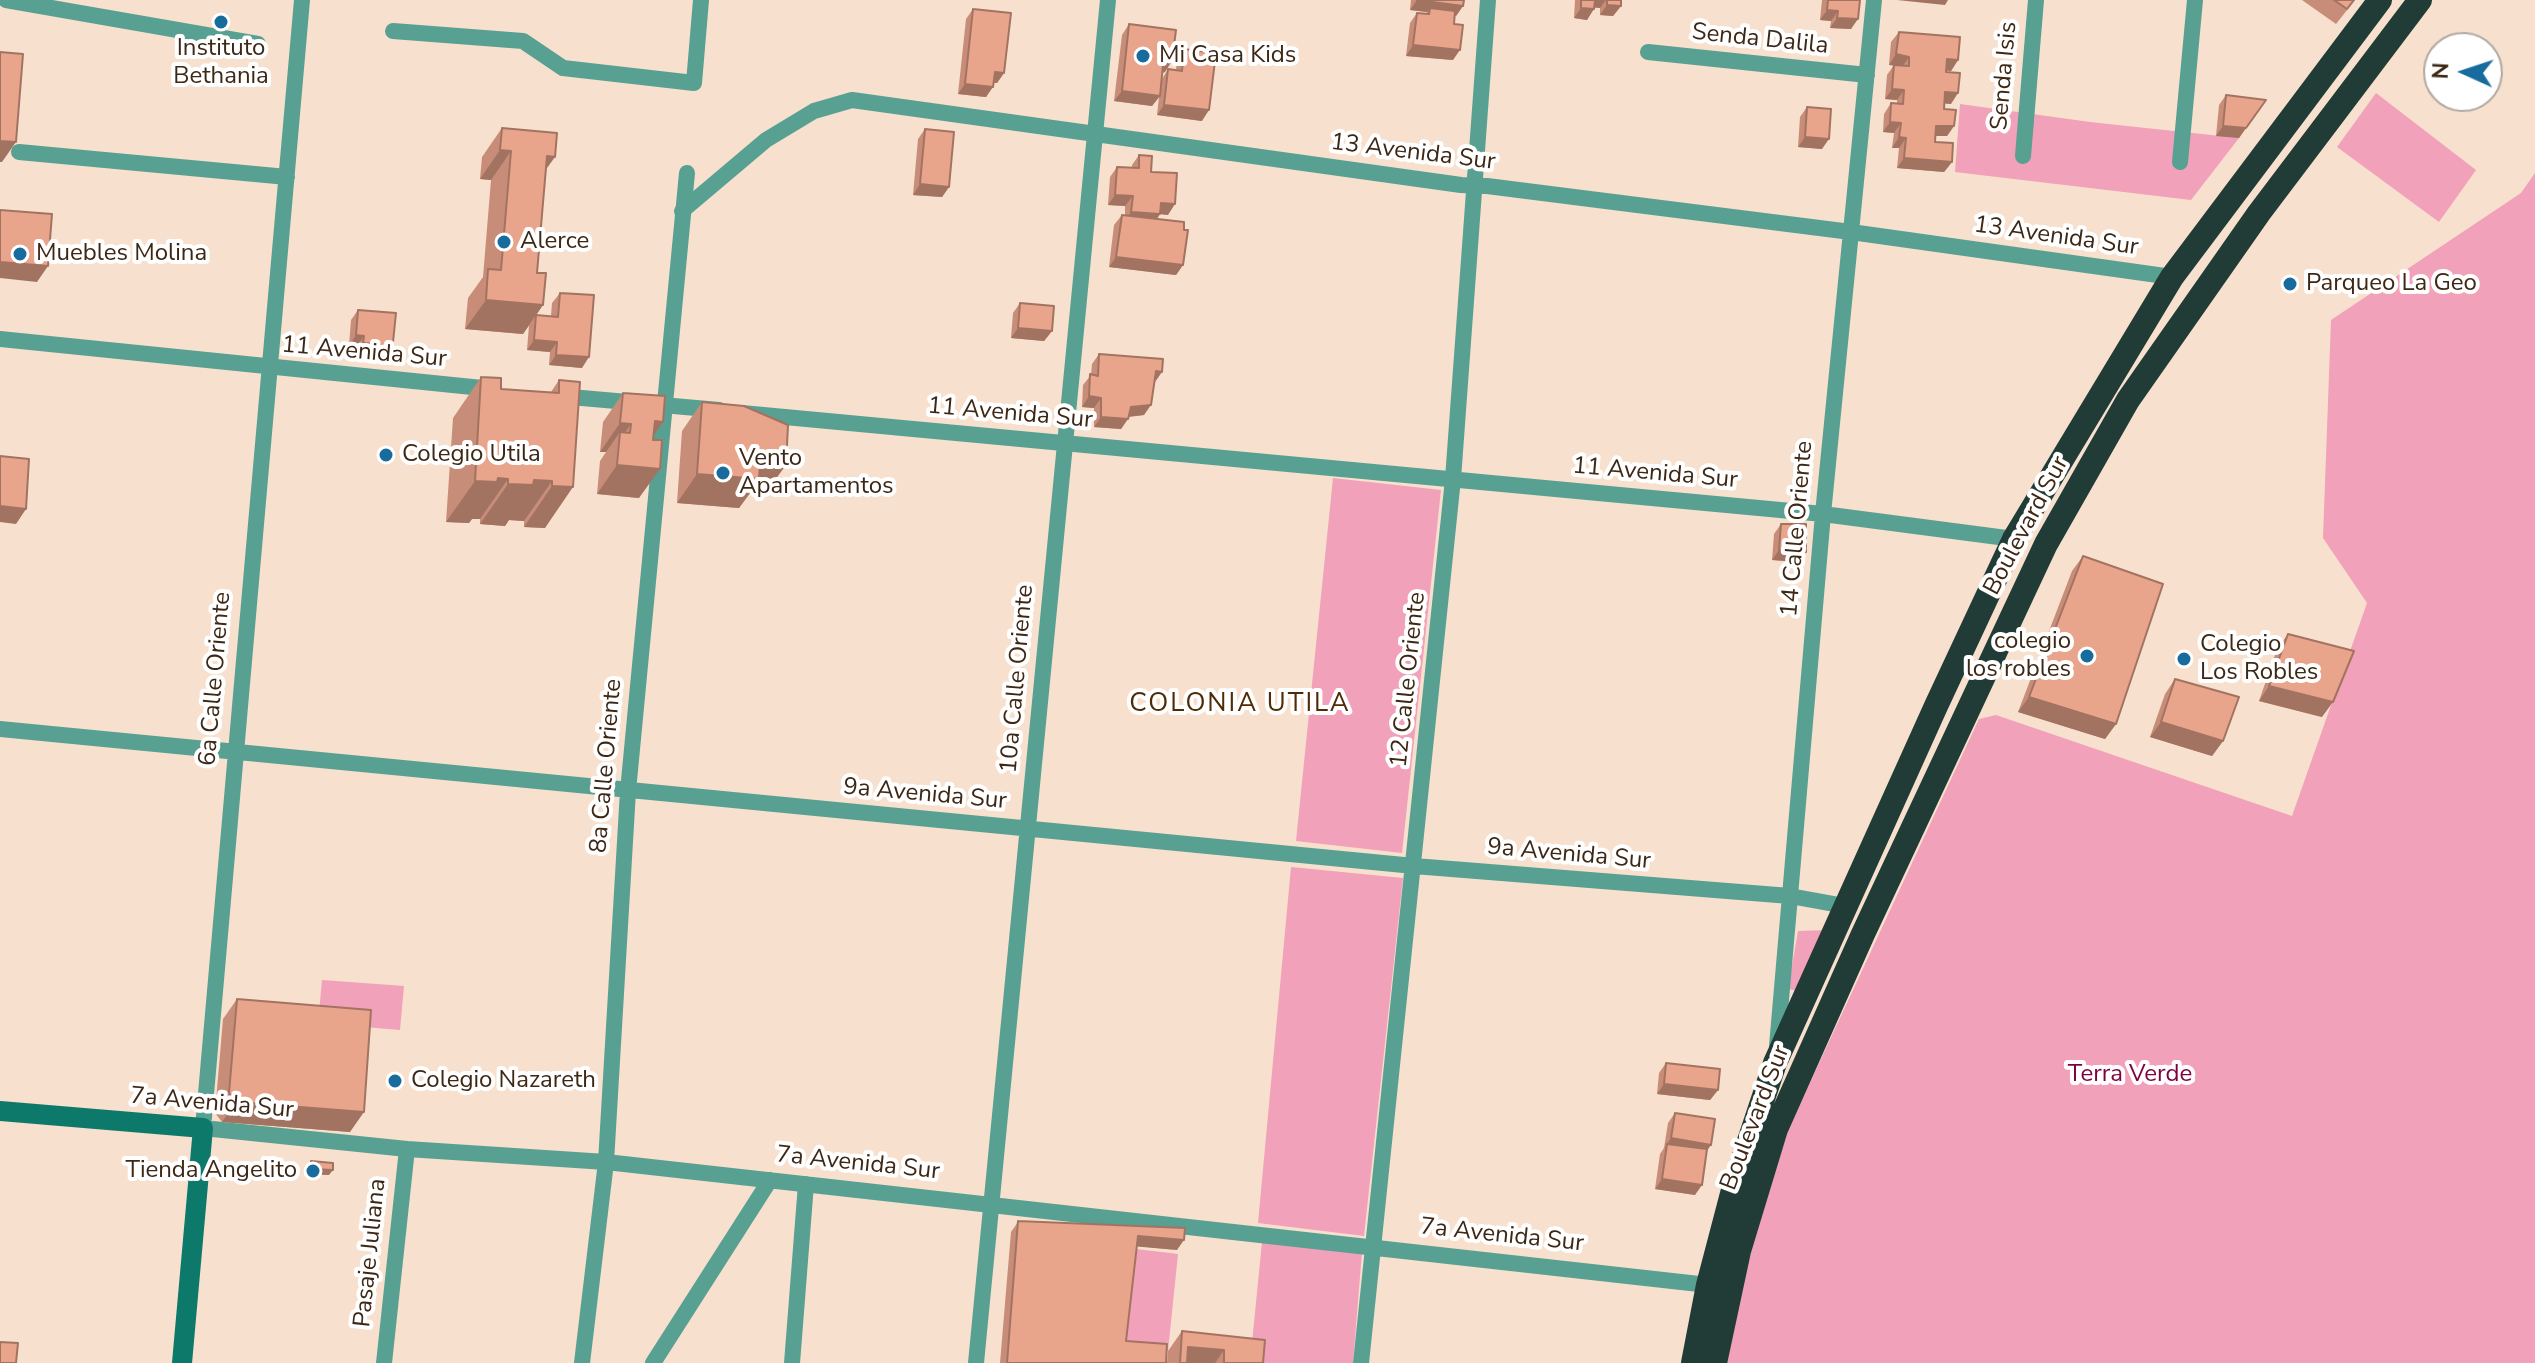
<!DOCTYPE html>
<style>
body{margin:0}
#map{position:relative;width:2535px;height:1363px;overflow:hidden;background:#f7e0cd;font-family:"Nunito Sans",sans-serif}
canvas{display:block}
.north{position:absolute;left:2423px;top:32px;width:80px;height:80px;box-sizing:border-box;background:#fff;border:2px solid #b1a9a1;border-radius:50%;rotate:273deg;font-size:22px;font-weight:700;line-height:32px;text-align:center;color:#3d2715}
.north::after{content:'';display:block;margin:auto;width:28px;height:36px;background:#176c9d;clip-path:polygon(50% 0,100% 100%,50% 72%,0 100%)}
</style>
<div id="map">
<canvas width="2535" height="1363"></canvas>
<div class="north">N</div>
</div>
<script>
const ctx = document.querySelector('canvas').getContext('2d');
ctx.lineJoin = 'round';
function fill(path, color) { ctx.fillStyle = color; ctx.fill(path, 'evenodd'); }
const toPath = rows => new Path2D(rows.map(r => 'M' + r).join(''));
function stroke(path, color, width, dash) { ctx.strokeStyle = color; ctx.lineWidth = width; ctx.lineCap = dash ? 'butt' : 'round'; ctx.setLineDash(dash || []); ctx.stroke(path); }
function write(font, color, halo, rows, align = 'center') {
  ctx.font = font + ' "Nunito Sans",sans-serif'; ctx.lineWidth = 8; ctx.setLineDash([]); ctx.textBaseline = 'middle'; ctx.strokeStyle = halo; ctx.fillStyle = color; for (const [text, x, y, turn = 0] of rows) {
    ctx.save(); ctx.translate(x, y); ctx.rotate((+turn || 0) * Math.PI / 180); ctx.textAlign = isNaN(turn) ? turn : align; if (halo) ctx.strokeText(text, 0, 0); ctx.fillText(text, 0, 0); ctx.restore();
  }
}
fill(toPath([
 [2376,93,2476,170,2439,222,2337,147],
 [1960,104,2090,122,2239,138,2191,200,1955,172],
 [2535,173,2535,1363,1718,1363,1787,1132,1979,719,1996,715,2292,816,2367,603,2323,538,2331,320,2521,193],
 [1333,478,1441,490,1402,853,1296,841],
 [1291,867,1403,878,1364,1236,1258,1223],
 [1829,930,1798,991,1788,989,1798,931],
 [322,980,404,986,400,1030,318,1023],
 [1262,1242,1362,1252,1353,1363,1250,1363],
 [1136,1249,1178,1254,1168,1351,1125,1350]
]), '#f1a1b9');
stroke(toPath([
 [6,0,258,44],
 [302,0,203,1128,407,1149,606,1162,1708,1285],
 [393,31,523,41,563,68,694,83,701,0],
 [1648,52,1867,75],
 [19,152,287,177],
 [2023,156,2036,0],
 [2180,162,2195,0],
 [682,211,766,140,814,111,852,100,1461,185,1487,186,1851,232,2172,277],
 [0,339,492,389],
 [559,396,719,410],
 [742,413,1823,514,2014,539],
 [0,729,1414,866,1790,896,1845,906],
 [1777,1046,1823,514,1874,0],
 [384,1363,407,1149],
 [582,1363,606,1162,628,791,687,173],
 [653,1363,770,1180],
 [792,1363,806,1184],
 [976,1363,1108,0],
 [1361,1363,1453,479,1488,0]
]), '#58a092', 16);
stroke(toPath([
 [0,1111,203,1128,182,1363]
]), '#0d796a', 20);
stroke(toPath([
 [1693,1363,1708,1285,1734,1186,1775,1063,1936,706,2014,539,2172,277,2380,0],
 [1715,1363,1739,1251,1776,1129,1863,934,2046,544,2128,400,2259,213,2420,0]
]), '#213b36', 24);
fill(toPath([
 [1411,0,1464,0,1463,6,1456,16,1454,16,1453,60,1406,56,1410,23,1417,13,1426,14,1427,12,1410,10],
 [1575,0,1621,0,1621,6,1613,16,1600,15,1600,8,1594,7,1587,20,1574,18],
 [1822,0,1860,0,1851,29,1830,28,1831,21,1820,20],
 [2302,0,2355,0,2336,24],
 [973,9,1004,73,997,83,994,83,986,97,958,94,966,19],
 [1129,24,1165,72,1162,73,1162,79,1168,69,1176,70,1177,59,1184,49,1202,121,1157,115,1159,97,1152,106,1114,101,1122,35],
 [1899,32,1958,60,1951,71,1946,70,1951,104,1944,103,1944,109,1954,126,1947,136,1936,136,1935,142,1952,162,1944,172,1897,168,1899,148,1892,148,1894,133,1883,132,1884,114,1891,103,1897,104,1897,100,1885,99,1887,75,1894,65,1889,65,1891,42],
 [2226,95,2266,100,2239,138,2216,136,2219,105],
 [1807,107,1822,149,1798,147,1800,117],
 [502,128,546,170,537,273,543,305,523,334,465,329,468,298,483,277,491,180,480,179,482,157],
 [925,129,949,187,942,197,913,195,918,139],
 [1139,155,1151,172,1168,215,1160,214,1157,219,1183,265,1176,275,1109,267,1114,225,1122,215,1125,215,1125,206,1108,205,1110,177,1117,167,1132,168,1132,165],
 [560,293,582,368,549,365,550,352,527,350,529,325,536,315,551,316,552,303],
 [1020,303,1052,331,1044,341,1011,338,1013,313],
 [358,310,385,362,366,361,367,354,356,353,357,346,349,346,351,320],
 [1099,354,1155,382,1144,415,1129,417,1121,429,1094,427,1094,408,1082,407,1083,385,1091,375,1092,364],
 [481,377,501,389,551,392,559,380,580,382,545,528,524,527,524,521,509,520,505,526,480,524,480,519,472,519,469,523,446,522,453,418],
 [623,393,654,435,639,498,597,494,600,461,606,452,600,452,603,422],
 [702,402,765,494,750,493,739,508,677,503,682,431],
 [1781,524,1799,562,1772,560,1774,534],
 [2083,556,2116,724,2105,739,2018,712,2072,571],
 [2288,634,2322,717,2259,701,2277,649],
 [2175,679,2223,741,2212,756,2150,737,2165,694],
 [237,999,350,1132,222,1122,215,1113,223,1019],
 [1666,1063,1718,1090,1710,1100,1657,1094,1659,1073],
 [1675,1113,1707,1151,1695,1195,1655,1189,1660,1154,1664,1148,1668,1123],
 [311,1161,329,1175,307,1174,307,1166],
 [1018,1222,1177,1250,1137,1246,1126,1341,1166,1363,1000,1363,1011,1232],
 [1182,1331,1263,1363,1167,1363,1168,1351]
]), '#c88d78');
fill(toPath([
 [1417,0,1463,6,1456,16,1429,13,1430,8,1427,12,1410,10],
 [1592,0,1606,0,1600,8,1588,7],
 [1897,0,1948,0,1945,5],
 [1607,5,1621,6,1613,16,1600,15],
 [1581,8,1594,9,1587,20,1574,18],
 [1827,10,1838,11,1831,21,1820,20],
 [1837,18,1858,19,1851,29,1830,28],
 [1413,45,1460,50,1453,60,1406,56],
 [1896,54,1909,57,1902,67,1889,65],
 [1947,59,1958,60,1951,71,1940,70],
 [1172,61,1165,72,1156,75,1163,65],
 [995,72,1004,73,997,83,988,82],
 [965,84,993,87,986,97,958,94],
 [1892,89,1904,90,1897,100,1885,99],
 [1122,91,1160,96,1152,106,1114,101],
 [1945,92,1958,93,1951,104,1938,103],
 [1164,105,1209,110,1202,121,1157,115],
 [1890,122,1901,123,1894,133,1883,132],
 [1936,126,1954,126,1947,136,1929,136],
 [2223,126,2246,128,2239,138,2216,136],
 [1805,137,1829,139,1822,149,1798,147],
 [1899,137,1906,138,1899,148,1892,148],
 [0,141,16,142,2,162,0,162],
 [500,150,511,151,491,180,480,179],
 [547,156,555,157,534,186],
 [1904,158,1952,162,1944,172,1897,168],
 [920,184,949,187,942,197,913,195],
 [1115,195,1133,196,1125,206,1108,205],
 [1161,203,1175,204,1168,215,1160,214,1153,224,1124,222,1131,212],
 [1116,257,1183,265,1176,275,1109,267],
 [0,262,48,266,37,282,0,278],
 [486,300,543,305,523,334,465,329],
 [1018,328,1052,331,1044,341,1011,338],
 [356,335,364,336,357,346,349,346],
 [534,340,557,342,550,352,527,350],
 [363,343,374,344,367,354,356,353],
 [373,351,392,352,385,362,366,361],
 [556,355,589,357,582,368,549,365],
 [1156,371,1162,372,1155,382],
 [1089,396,1101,398,1094,408,1082,407],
 [1151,405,1144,415,1124,417,1131,407],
 [1101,417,1128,419,1121,429,1094,427],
 [655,421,663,422,643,451],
 [620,423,631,424,619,441,620,432,606,452,600,452],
 [760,463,786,465,765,494,750,493,739,508,677,503,697,474],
 [617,465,660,469,639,498,597,494],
 [498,478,508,479,480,519,472,519,469,523,446,522,475,481],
 [534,480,552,481,524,521,509,520,505,526,480,524,508,484],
 [552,486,573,487,545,528,524,527],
 [0,506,26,509,16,524,0,522],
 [1779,550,1806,552,1799,562,1772,560],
 [2269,686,2333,702,2322,717,2259,701],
 [2029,697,2116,724,2105,739,2018,712],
 [2161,722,2223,741,2212,756,2150,737],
 [1664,1084,1718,1090,1710,1100,1657,1094],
 [236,1102,364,1112,350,1132,222,1122],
 [1671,1138,1711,1145,1704,1155,1667,1144],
 [311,1169,333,1170,329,1175,307,1174],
 [1662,1179,1702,1185,1695,1195,1655,1189],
 [1138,1236,1184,1240,1177,1250,1131,1246],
 [1188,1347,1224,1350,1215,1363,1180,1363]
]), '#a37362');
const building = toPath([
 [1417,0,1464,0,1463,6,1417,0],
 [1581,0,1595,0,1594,9,1581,8,1581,0],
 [1607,0,1621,0,1621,6,1607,5,1607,0],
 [1828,0,1860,0,1858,19,1837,18,1838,11,1827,10,1828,0],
 [2334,0,2354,0,2347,9,2334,0],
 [1430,8,1455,11,1454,24,1463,25,1460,50,1413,45,1417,13,1429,14,1430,8],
 [973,9,1011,13,1004,73,995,72,993,87,965,84,973,9],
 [1129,24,1176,30,1172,61,1163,65,1160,96,1122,91,1129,24],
 [1899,32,1960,37,1958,60,1947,59,1946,72,1960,73,1958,93,1945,92,1944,109,1956,110,1954,126,1936,126,1935,142,1953,143,1952,162,1904,158,1906,138,1899,137,1901,123,1890,122,1891,103,1903,104,1904,90,1892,89,1894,65,1909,66,1909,57,1896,54,1899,32],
 [1184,49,1216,53,1209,110,1164,105,1168,69,1182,71,1184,49],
 [0,52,23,54,16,142,0,141,0,52],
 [2226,95,2266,100,2246,128,2223,126,2226,95],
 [1807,107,1831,109,1829,139,1805,137,1807,107],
 [502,128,557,133,555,157,547,156,537,273,546,273,543,305,486,300,488,269,501,270,511,151,500,150,502,128],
 [925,129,954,132,949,187,920,184,925,129],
 [1139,155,1152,156,1151,172,1177,173,1175,204,1161,203,1160,214,1131,212,1133,196,1115,195,1117,167,1139,168,1139,155],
 [0,210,52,214,48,266,0,262,0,210],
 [1122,215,1184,222,1184,230,1188,230,1183,265,1116,257,1122,215],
 [560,293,594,295,589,357,556,355,557,342,534,340,536,315,558,317,560,293],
 [1020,303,1054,306,1052,331,1018,328,1020,303],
 [358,310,396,313,392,352,373,351,374,344,363,343,364,336,356,335,358,310],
 [1099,354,1163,359,1162,372,1156,371,1151,405,1131,407,1128,419,1101,417,1101,398,1089,396,1090,374,1098,376,1099,354],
 [481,377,501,378,501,389,559,393,559,380,580,382,573,487,552,486,552,481,534,480,533,485,508,484,508,479,498,478,497,482,475,481,481,377],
 [623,393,665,396,663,422,655,421,653,440,662,440,660,469,617,465,620,432,630,433,631,424,620,423,623,393],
 [702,402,744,406,788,425,786,465,760,463,759,479,697,474,702,402],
 [0,456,29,459,26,509,0,506,0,456],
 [1781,524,1806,524,1806,552,1779,550,1781,524],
 [2083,556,2163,584,2116,724,2029,697,2083,556],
 [2288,634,2354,651,2333,702,2269,686,2288,634],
 [2175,679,2239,697,2223,741,2161,722,2175,679],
 [237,999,371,1010,364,1112,236,1102,229,1093,237,999],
 [1666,1063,1720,1069,1718,1090,1664,1084,1666,1063],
 [1675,1113,1715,1119,1711,1145,1671,1138,1675,1113],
 [1667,1144,1707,1149,1702,1185,1662,1179,1667,1144],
 [311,1161,333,1163,333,1170,311,1169,311,1161],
 [1018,1221,1185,1228,1184,1240,1138,1236,1126,1341,1167,1344,1166,1363,1007,1363,1018,1221],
 [1182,1331,1265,1340,1263,1363,1224,1363,1224,1350,1188,1347,1187,1363,1180,1363,1182,1331],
 [0,1342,18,1343,16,1363,0,1363,0,1342]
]);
fill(building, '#e9a48c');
stroke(building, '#a37362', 2);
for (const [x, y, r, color] of [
 [221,22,8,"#176c9d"],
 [1143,56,8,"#176c9d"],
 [504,242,8,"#176c9d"],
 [20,254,8,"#176c9d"],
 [2290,284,8,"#176c9d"],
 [386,455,8,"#176c9d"],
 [723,473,8,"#176c9d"],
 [2087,656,8,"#176c9d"],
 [2184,659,8,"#176c9d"],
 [395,1081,8,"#176c9d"],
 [313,1171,8,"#176c9d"]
]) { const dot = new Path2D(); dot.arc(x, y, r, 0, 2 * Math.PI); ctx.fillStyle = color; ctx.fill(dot); stroke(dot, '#fff', 3); }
write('24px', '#3d2715', '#fff', [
 ["Senda Dalila",1760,40,6],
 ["Senda Isis",2005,76,-85],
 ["13 Avenida Sur",1413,153,7],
 ["13 Avenida Sur",2056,237,8],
 ["11 Avenida Sur",364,353,5],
 ["11 Avenida Sur",1010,414,5],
 ["11 Avenida Sur",1655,474,5],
 ["Boulevard Sur",2027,526,-62],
 ["14 Calle Oriente",1798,529,-85],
 ["6a Calle Oriente",216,679,-85],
 ["10a Calle Oriente",1018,679,-85],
 ["12 Calle Oriente",1409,680,-84],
 ["8a Calle Oriente",607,766,-85],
 ["9a Avenida Sur",925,795,5],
 ["9a Avenida Sur",1569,855,5],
 ["7a Avenida Sur",212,1104,5],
 ["Boulevard Sur",1756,1118,-69],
 ["7a Avenida Sur",858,1164,6],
 ["7a Avenida Sur",1502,1236,6],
 ["Pasaje Juliana",371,1253,-84]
]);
write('24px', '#3d2715', '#fff', [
 ["Instituto",221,49,"center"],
 ["Bethania",221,77,"center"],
 ["Mi Casa Kids",1159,56],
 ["Alerce",520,242],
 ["Muebles Molina",36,254],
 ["Parqueo La Geo",2306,284],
 ["Colegio Utila",402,455],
 ["Vento",739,459],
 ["Apartamentos",739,487],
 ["colegio",2071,642,"right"],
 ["los robles",2071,670,"right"],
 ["Colegio",2200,645],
 ["Los Robles",2200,673],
 ["Colegio Nazareth",411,1081],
 ["Tienda Angelito",297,1171,"right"]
], 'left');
write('24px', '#7f0040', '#fff', [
 ["Terra Verde",2130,1075]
]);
ctx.letterSpacing = '2px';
write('26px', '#4f2b06', '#fff', [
 ["COLONIA UTILA",1240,705]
]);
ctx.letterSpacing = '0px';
</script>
